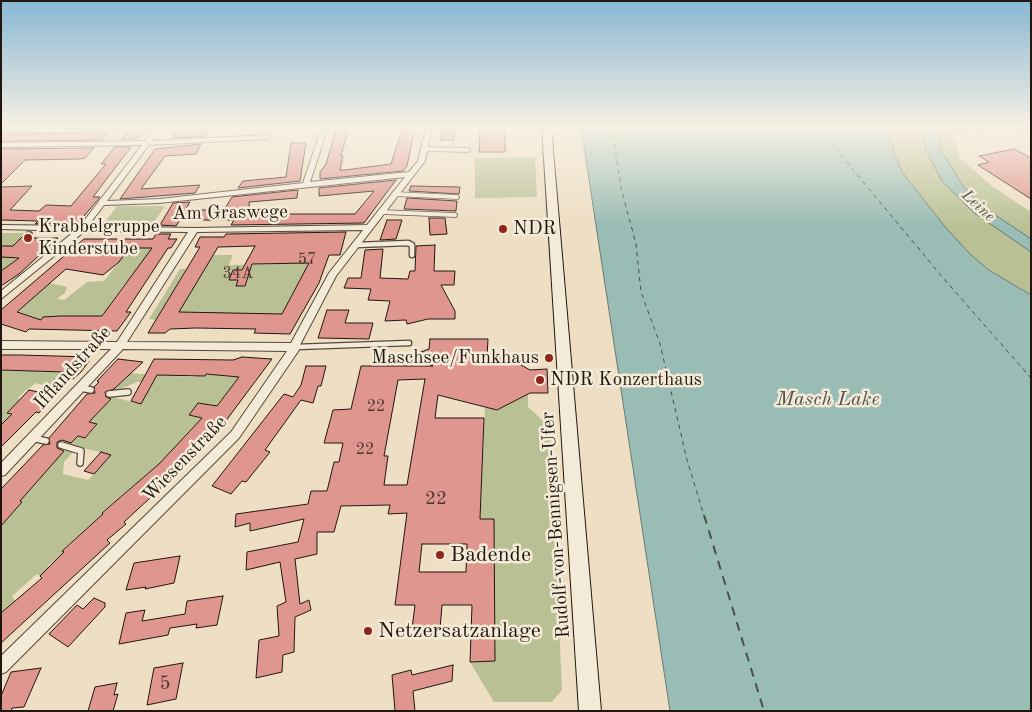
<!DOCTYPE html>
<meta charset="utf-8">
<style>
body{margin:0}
#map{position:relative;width:1032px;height:712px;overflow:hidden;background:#eedec3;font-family:"Old Standard TT",serif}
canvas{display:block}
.frame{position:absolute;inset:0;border:2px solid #22170e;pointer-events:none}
</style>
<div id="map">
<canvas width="1032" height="712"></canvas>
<div class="frame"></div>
</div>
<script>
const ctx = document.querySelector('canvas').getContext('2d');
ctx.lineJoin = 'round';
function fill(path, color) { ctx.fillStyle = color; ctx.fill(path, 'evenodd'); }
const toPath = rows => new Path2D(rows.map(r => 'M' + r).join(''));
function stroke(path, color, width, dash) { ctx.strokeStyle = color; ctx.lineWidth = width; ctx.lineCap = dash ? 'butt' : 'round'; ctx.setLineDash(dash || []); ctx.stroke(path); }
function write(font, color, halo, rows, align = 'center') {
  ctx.font = font + ' "Old Standard TT",serif'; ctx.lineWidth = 5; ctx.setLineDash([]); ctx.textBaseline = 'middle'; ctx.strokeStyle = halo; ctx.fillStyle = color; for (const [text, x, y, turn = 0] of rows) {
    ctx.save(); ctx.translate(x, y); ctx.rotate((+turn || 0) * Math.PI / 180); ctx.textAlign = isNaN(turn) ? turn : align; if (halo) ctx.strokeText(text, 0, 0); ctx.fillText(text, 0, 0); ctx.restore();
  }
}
fill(toPath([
 [1,127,134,127,130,132,1,134],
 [888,127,1012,127,953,136,960,158,992,186,1031,212,1031,295,990,270,971,255,946,228,902,172,894,153],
 [535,157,537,197,475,198,475,158],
 [117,206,165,206,152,225,103,225],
 [1,233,25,233,20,238,20,256,1,271,1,257,5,257,15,246,1,246],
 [130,248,156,248,129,281,126,282,110,304,110,318,60,316,44,317,41,320,16,312,49,283,67,287,65,293,57,299,64,300,87,282,104,281],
 [213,255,233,255,229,265,309,263,280,320,174,322,183,302],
 [180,269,186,269,165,305,156,320,149,319],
 [237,369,249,369,239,386,233,385,218,404,219,408,198,403,189,415,204,418,193,427,159,464,102,512,103,514,62,550,64,552,48,566,49,568,40,576,37,574,12,596,15,601,1,613,1,526,22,502,11,498,24,496,66,449,74,451,64,462,63,474,88,480,94,474,111,455,63,443,74,430,73,435,86,438,97,425,85,421,89,414,96,415,112,397,141,404,153,382,137,382,111,393,126,373,193,377,206,374,233,377],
 [1,370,65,372,49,387,36,383,25,391,18,398,20,400,8,413,12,414,1,427],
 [528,394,528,407,550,427,562,690,552,702,494,702,470,662,494,519,480,519,485,407,497,410]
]), '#b9c194');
const water = toPath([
 [581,127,888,127,894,153,902,172,946,228,971,255,989,270,1031,295,1031,711,670,711,581,127],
 [940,127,940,148,963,186,982,206,1031,239,1031,252,973,212,942,181,926,150,920,128,940,127]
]);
fill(water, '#99bcb4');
stroke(water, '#697a72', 1);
stroke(toPath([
 [612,127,621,188,636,244,641,292,660,344,687,460,704,516],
 [822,127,840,154,944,279,1031,378]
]), '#4c5148', 1, [4.5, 4]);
stroke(toPath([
 [704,515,764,711]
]), '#4c5148', 2, [9, 7]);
const building = toPath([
 [134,127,146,127,137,139,121,139,134,127],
 [178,127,209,127,205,136,172,138,178,127],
 [337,127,349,127,341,156,343,156,340,170,345,170,391,164,403,127,415,127,407,166,403,171,320,179,320,172,326,164,337,127],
 [483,127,505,129,505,152,479,152,480,129,483,127],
 [442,128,455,128,454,140,440,140,442,128],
 [108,133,102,140,1,141,1,134,108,133],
 [291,143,306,143,300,181,238,188,243,181,286,177,291,143],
 [201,144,196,154,165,156,141,189,200,185,195,193,120,199,155,149,201,144],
 [115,147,131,147,93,197,100,197,79,222,35,224,38,221,1,220,1,187,32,186,10,210,39,211,46,205,71,206,106,164,101,164,115,147],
 [94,148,85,158,79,159,25,160,1,184,1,149,94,148],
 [1014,149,1031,158,1031,199,978,165,989,162,979,156,1014,149],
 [396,180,364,223,231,225,234,220,180,220,176,226,160,225,173,203,190,202,185,210,224,210,232,197,298,190,297,198,249,202,250,214,355,214,374,191,319,196,319,188,396,180],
 [411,186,460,187,459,194,409,191,411,186],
 [407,198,457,201,456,211,404,209,407,198],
 [429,218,445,218,447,234,430,235,429,218],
 [387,220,402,220,396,239,380,240,387,220],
 [27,232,32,232,32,238,58,238,19,274,1,286,1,271,19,258,1,257,1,246,13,246,27,232],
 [346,232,340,255,329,255,319,283,290,334,254,333,256,329,196,328,170,329,165,333,148,333,200,247,195,247,200,237,224,237,226,234,346,232],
 [255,246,242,270,233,270,229,280,238,280,236,286,245,286,252,264,309,263,282,314,179,312,218,247,255,246],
 [156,234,171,234,168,239,177,239,171,248,168,248,126,312,131,312,117,331,29,329,26,332,1,324,1,310,84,239,153,239,156,234],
 [129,248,152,248,102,316,60,316,43,317,41,320,17,312,66,269,103,275,119,262,129,248],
 [435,245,434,271,455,271,454,285,441,285,455,311,455,319,428,319,407,324,406,320,385,321,390,301,368,300,371,289,344,288,348,278,361,278,365,250,383,249,380,278,408,279,410,271,415,271,416,246,435,245],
 [327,310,349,310,345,323,373,323,369,339,318,338,327,310],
 [430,339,488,339,487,356,500,353,530,370,547,369,548,393,530,393,497,410,438,395,435,418,484,418,480,519,494,519,495,661,470,662,472,605,442,605,440,629,412,629,415,605,395,605,407,513,388,514,390,505,341,506,334,532,317,532,317,554,295,559,300,604,309,600,311,610,295,617,294,652,283,655,282,672,256,678,259,640,279,636,277,606,286,602,280,562,246,570,247,552,298,542,304,519,250,531,250,523,235,527,236,514,308,504,311,491,327,491,334,462,339,462,343,443,324,443,333,410,351,409,361,366,433,366,410,356,429,349,430,339],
 [425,379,407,485,384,485,388,456,384,456,398,380,425,379],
 [422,544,467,544,466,572,419,572,422,544],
 [1,355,20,355,92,357,81,372,73,379,65,377,65,372,1,370,1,355],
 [242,357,272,359,216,434,212,433,177,473,124,522,126,524,107,540,110,543,1,643,1,613,42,578,40,576,64,552,62,551,103,514,102,513,159,464,202,418,189,415,198,403,217,406,239,377,206,374,205,376,157,375,141,404,131,401,154,359,233,360,242,357],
 [118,359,143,362,114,389,105,392,106,397,111,399,89,422,97,424,85,438,78,436,71,443,62,440,57,442,57,448,64,451,20,501,22,502,1,526,1,489,43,445,50,444,49,438,87,394,95,393,94,387,99,382,97,381,118,359],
 [306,366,326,366,321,386,318,386,313,403,301,400,265,450,270,452,246,482,242,481,231,494,212,486,284,394,293,397,301,385,306,366],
 [29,390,52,395,39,413,36,412,1,447,1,425,12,414,7,413,29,390],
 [101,452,111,455,94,474,84,471,101,452],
 [180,556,174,583,145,589,146,587,126,590,134,563,180,556],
 [223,596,217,625,196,628,197,624,170,628,168,635,119,644,126,613,145,610,142,621,185,614,187,601,223,596],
 [94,598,105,603,105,607,68,647,49,634,77,605,83,609,94,598],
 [183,663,176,699,147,705,154,668,183,663],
 [453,665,452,681,413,691,415,711,395,711,392,675,411,670,412,675,453,665],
 [41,668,24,707,12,708,11,711,1,711,1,696,11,672,41,668],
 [117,683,114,695,118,694,113,711,88,711,95,687,117,683]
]);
fill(building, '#df968e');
stroke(building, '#22170e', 1);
const laneFar2 = toPath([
 [1016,127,1021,130,1019,131],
 [424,149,468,150],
 [394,194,457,197],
 [381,212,455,215]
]);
const laneFar1 = toPath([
 [356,245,408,243,412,245,412,255],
 [296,347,409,343]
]);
const lane = toPath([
 [81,388,91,390],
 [109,394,128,392],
 [32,438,46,441],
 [61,445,81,451,80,463]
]);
const street = toPath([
 [155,127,162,127,152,141,267,135,270,137,267,139,149,145,107,201,159,199,303,183,322,127,328,127,310,182,409,172,418,161,426,127,432,127,425,161,336,276,300,345,299,350,239,438,6,672,1,674,1,656,231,432,287,351,123,349,5,475,1,476,1,463,111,349,1,349,1,341,117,342,188,232,85,231,1,299,1,291,75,231,1,229,1,225,80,226,142,145,1,147,1,143,145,141,155,127],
 [405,177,367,225,194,228,88,226,104,205,159,203,405,177],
 [363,230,329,273,291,343,127,342,197,232,363,230],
 [1022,127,1031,127,1031,129,1019,131,1019,129,1022,127]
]);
const secondary = toPath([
 [542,127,551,127,601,711,579,711,542,127]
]);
stroke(laneFar2, '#55493b', 5.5);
stroke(laneFar1, '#55493b', 7);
stroke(lane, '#55493b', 8);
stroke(street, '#55493b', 2);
stroke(secondary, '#22170e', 2);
stroke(laneFar2, '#f4ead8', 4);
stroke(laneFar1, '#f4ead8', 4.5);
stroke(lane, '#f4ead8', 5.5);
fill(street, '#f4ead8');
fill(secondary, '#f4ead8');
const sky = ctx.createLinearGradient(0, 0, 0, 227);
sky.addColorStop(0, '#88b7d3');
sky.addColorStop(0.56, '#f7f0e4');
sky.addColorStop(1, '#f7f0e400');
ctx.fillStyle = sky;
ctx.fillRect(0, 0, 1032, 227);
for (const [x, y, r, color] of [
 [503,229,5,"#8f2418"],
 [28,238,5,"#8f2418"],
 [549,358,5,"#8f2418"],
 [540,380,5,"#8f2418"],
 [440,555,5,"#8f2418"],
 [368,631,5,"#8f2418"]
]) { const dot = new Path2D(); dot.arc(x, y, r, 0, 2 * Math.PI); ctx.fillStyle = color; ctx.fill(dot); stroke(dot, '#f4ead8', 2); }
write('italic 16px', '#4c5148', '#f4ead8', [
 ["Leine",978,206,43]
]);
write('16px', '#51372e', null, [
 ["57",307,260],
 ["34A",238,274],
 ["22",376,407],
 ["22",365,450]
]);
write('19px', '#22170e', '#f4ead8', [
 ["Am Graswege",230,213,-1],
 ["Ifflandstraße",73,368,-48],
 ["Wiesenstraße",185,459,-46],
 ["Rudolf-von-Bennigsen-Ufer",556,525,-94]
]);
write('19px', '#22170e', '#f4ead8', [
 ["Krabbelgruppe",38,227],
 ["Kinderstube",38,249],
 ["NDR",513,229],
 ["Maschsee/Funkhaus",539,358,"right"],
 ["NDR Konzerthaus",550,380]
], 'left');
write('19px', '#51372e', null, [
 ["22",436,499],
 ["5",165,684]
]);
write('italic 20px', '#4c5148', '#f4ead8', [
 ["Masch Lake",828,400]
]);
write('22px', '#22170e', '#f4ead8', [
 ["Badende",450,555],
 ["Netzersatzanlage",378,631]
], 'left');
</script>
